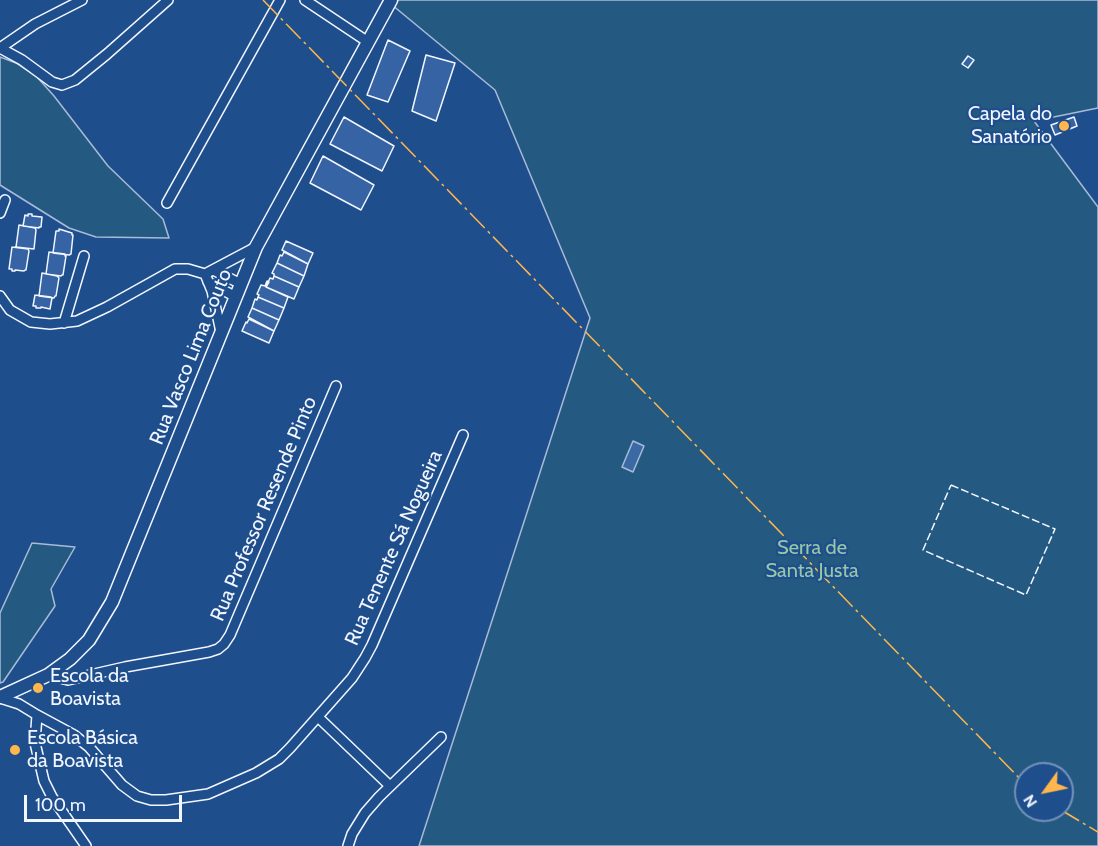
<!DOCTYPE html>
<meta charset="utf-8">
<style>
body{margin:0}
#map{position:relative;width:1098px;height:846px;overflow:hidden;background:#1f4e8c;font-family:Cabin,sans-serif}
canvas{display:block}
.north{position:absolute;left:1014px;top:762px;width:60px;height:60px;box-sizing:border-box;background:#1f4e8c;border:2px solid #7391ba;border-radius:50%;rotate:237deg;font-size:16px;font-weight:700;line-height:24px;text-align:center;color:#f2f6ff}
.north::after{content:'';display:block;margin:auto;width:21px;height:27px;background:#ffb74d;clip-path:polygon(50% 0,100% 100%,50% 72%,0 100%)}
.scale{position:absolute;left:24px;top:795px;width:158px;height:27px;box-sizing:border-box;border:3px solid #f2f6ff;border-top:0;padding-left:8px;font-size:18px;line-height:21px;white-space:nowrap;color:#f2f6ff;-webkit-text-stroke:4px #1f4e8c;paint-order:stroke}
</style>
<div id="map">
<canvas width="1098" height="846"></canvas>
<div class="north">N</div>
<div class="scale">100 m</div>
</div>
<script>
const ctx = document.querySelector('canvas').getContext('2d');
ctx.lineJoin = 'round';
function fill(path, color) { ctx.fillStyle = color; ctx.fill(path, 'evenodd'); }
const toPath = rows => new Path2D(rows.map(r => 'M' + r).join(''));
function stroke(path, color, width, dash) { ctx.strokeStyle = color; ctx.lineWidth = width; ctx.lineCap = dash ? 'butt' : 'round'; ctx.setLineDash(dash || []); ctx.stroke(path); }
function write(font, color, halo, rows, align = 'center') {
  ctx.font = font + ' Cabin,sans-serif'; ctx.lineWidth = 4.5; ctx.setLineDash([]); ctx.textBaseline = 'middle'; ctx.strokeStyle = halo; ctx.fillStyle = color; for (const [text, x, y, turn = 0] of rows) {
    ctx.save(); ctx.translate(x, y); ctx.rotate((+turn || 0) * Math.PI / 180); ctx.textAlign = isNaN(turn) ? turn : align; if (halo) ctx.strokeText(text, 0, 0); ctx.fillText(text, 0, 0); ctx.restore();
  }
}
const green = toPath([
 [386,0,1098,0,1098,108,1034,121,1098,207,1098,846,419,846,590,318,495,90,386,0],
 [1026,774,1062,774,1062,810,1026,810,1026,774],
 [0,57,16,63,37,77,54,96,108,166,163,219,169,238,96,237,69,228,0,185,0,57],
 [32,543,75,547,51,589,55,606,3,682,0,683,0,613,32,543]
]);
fill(green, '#245a82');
stroke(green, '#a8bbd7', 1.5);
const water = toPath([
 [633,441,644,446,633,472,622,467,633,441]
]);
fill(water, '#3b69a3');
stroke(water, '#a8bbd7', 1.5);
const building = toPath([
 [388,40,410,51,388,102,367,95,388,40],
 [426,55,455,63,436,121,412,111,426,55],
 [968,56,974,60,968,68,962,64,968,56],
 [344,117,394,146,382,171,330,144,344,117],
 [1074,117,1077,126,1055,135,1051,125,1074,117],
 [323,156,374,185,361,210,310,183,323,156],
 [28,214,32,214,32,216,42,217,41,227,39,227,39,228,23,226,25,215,28,216,28,214],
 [19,225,35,228,36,230,34,249,16,247,19,225],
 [59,229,72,233,72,235,73,235,71,254,69,255,53,253,56,231,59,231,59,229],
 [286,241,313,253,308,264,282,250,286,241],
 [12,247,28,249,29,251,26,270,25,270,24,271,15,270,15,271,12,271,12,269,9,269,12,247],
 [49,252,65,254,65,256,66,256,63,275,62,275,61,276,46,274,49,252],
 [284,252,308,264,304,276,277,263,280,255,282,256,284,252],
 [277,263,304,276,299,287,274,276,274,274,272,273,277,263],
 [42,273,57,276,59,278,56,296,55,296,54,298,39,296,42,273],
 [274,276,299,287,294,299,266,287,270,278,273,279,274,276],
 [267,281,269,282,266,287,288,297,284,308,258,297,259,295,257,294,261,285,265,286,267,281],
 [35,295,51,297,52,298,50,309,41,307,41,308,36,308,36,306,33,306,35,295],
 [258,297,284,308,279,320,252,308,255,299,257,300,258,297],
 [252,308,279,320,274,331,248,317,252,308],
 [249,319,274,331,269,343,242,331,246,322,247,323,249,319]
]);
fill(building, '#3563a3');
stroke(building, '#f2f6ff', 1.5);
const minor = toPath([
 [305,0,368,42],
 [0,48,22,60,52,82,62,85,75,80,107,54,168,0],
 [0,48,35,24,82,0],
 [167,203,280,0],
 [0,213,5,200],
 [213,270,241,284],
 [205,274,212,291,221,332],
 [208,282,236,297],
 [0,296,10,310,31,322,50,324,77,321,107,307,175,269,188,269,205,274,256,247],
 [64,323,84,256],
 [48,675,68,680,125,667,209,652,218,649,224,644,230,635,336,386],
 [0,698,19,704,37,715,35,743,44,781,52,797,86,846],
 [37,715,74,735,89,747,122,785,137,796,151,800,166,800,208,794,256,773,279,759,290,748,352,678,365,658,372,645,463,435],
 [318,717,390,786],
 [348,846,352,834,365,813,379,797,441,737]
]);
const tertiary = toPath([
 [0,697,48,675,70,659,89,640,112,602,256,247,391,0]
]);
stroke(minor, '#f2f6ff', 12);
stroke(tertiary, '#f2f6ff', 15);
stroke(minor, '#1f4e8c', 9);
stroke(tertiary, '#1f4e8c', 12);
stroke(toPath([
 [951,485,1055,529,1026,595,923,550,951,485]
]), '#f2f6ff', 1.5, [8, 3]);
stroke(toPath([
 [263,0,1026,785],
 [1061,810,1098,832]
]), '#ffb74d', 1.5, [21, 4.5, 3, 4.5]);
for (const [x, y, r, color] of [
 [1064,126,6,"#ffb74d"],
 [38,688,6,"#ffb74d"],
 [15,750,6,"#ffb74d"]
]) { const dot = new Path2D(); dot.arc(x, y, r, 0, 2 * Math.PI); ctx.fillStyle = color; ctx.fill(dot); stroke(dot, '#1f4e8c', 2); }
write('20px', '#f2f6ff', '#1f4e8c', [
 ["Capela do",1052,114,"right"],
 ["Sanatório",1052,137,"right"],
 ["Escola da",50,676],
 ["Boavista",50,699],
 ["Escola Básica",27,738],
 ["da Boavista",27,761]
], 'left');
write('20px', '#f2f6ff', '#1f4e8c', [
 ["Rua Vasco Lima Couto",191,357,-68],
 ["Rua Professor Resende Pinto",264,509,-67],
 ["Rua Tenente Sá Nogueira",394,548,-66]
]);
write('20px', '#97c8a6', '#1f4e8c', [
 ["Serra de",812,548],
 ["Santa Justa",812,571]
]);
</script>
